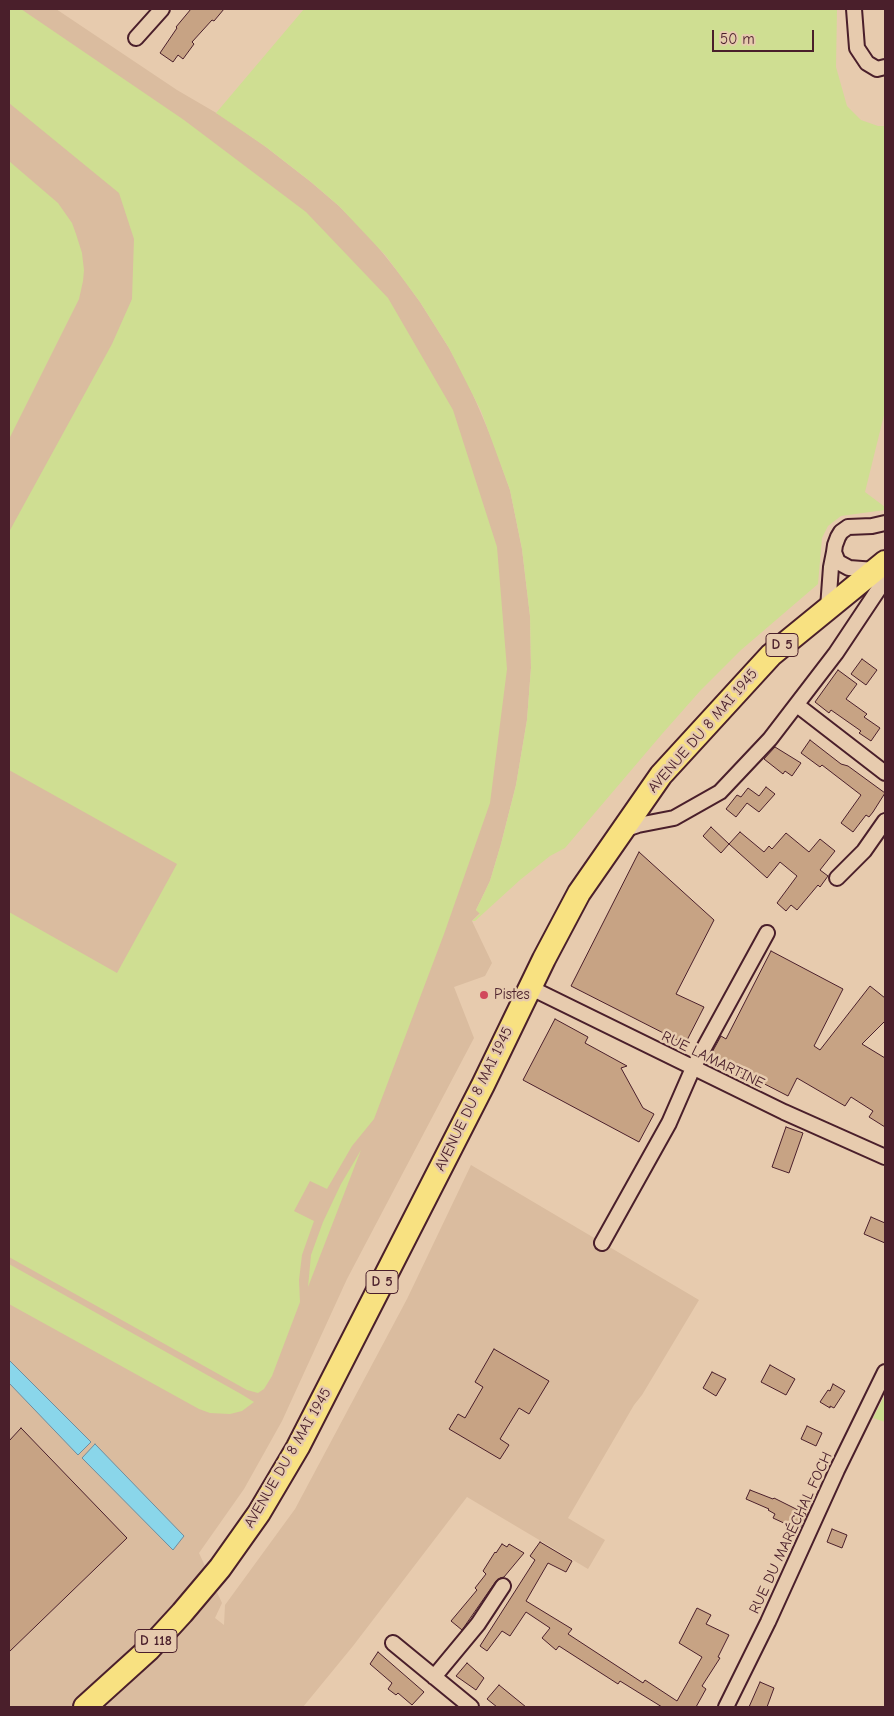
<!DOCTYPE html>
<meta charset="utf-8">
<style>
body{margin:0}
#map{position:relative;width:894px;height:1716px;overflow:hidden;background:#e7cbae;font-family:"Comic Neue",sans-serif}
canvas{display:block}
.frame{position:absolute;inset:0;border:10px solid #4a1f2b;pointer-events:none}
.scale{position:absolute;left:712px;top:30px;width:102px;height:22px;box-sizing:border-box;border:2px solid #4a1f2b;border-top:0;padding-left:6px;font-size:15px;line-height:18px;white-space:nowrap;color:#4a1f2b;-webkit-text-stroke:4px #e7cbae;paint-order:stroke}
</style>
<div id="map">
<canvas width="894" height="1716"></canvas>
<div class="frame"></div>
<div class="scale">50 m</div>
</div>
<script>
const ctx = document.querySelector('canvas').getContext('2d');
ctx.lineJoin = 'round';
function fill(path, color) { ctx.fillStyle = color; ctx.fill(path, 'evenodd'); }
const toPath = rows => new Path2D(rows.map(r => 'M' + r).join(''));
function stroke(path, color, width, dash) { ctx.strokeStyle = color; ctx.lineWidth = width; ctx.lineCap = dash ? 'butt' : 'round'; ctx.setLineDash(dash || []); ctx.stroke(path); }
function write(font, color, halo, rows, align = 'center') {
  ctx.font = font + ' "Comic Neue",sans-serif'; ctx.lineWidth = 5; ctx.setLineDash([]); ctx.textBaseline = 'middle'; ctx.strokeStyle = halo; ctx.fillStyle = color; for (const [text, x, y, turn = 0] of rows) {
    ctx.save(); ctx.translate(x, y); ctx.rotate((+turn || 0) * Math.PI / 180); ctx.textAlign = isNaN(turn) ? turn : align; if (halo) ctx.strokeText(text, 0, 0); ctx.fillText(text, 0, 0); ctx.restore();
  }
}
fill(toPath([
 [9,9,56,9,177,90,225,118,266,147,311,182,339,206,370,237,402,277,420,302,449,348,468,383,492,439,510,490,522,549,530,616,531,668,527,720,516,785,501,844,490,881,476,910,480,913,472,921,492,963,485,976,454,987,474,1038,347,1279,282,1421,244,1489,199,1553,222,1603,215,1618,224,1625,225,1605,295,1509,407,1299,471,1165,699,1300,642,1395,634,1405,568,1518,605,1540,588,1569,467,1497,353,1646,303,1707,9,1707]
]), '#dabc9f');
fill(toPath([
 [9,9,21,9,184,120,306,212,388,298,453,410,497,547,507,669,490,803,444,934,374,1119,352,1146,327,1189,310,1181,294,1211,314,1221,302,1255,299,1280,300,1302,272,1376,264,1389,258,1393,247,1390,9,1257,9,912,117,973,177,864,9,770,9,532,112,344,132,299,134,239,119,193,9,103],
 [304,9,837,9,836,67,847,106,861,120,878,126,885,126,885,411,865,492,885,507,885,510,841,516,828,526,822,538,818,584,741,650,700,691,662,734,565,848,550,856,520,880,475,921,472,921,480,914,476,910,490,881,501,844,516,785,527,720,531,668,530,616,522,549,510,490,481,411,449,348,420,302,386,256,339,206,311,182,266,147,216,113],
 [9,161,58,203,72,223,76,234,82,253,84,270,83,281,79,299,9,439],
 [361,1150,308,1287,311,1255,323,1222,341,1184],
 [9,1264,241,1394,254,1402,242,1411,230,1414,210,1413,199,1409,9,1304],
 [885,1395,885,1422,873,1418]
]), '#cfde92');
const water = toPath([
 [9,1360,91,1442,78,1455,9,1383,9,1360],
 [95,1444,184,1536,173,1550,82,1458,95,1444]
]);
fill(water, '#8ad6ea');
stroke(water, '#708d9e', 1);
const building = toPath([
 [191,9,224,9,214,21,212,20,192,42,194,44,183,59,178,55,173,62,160,53,177,28,176,27,191,9],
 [862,659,877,670,866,685,851,674,862,659],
 [838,670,857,684,846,699,867,714,864,717,880,728,871,741,859,733,861,731,831,710,829,713,815,702,838,670],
 [810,740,841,764,848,766,885,793,873,812,869,817,866,815,853,832,841,823,861,795,822,765,820,767,801,753,810,740],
 [775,747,801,763,792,776,785,771,783,774,764,759,775,747],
 [766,787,775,794,759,812,747,803,736,817,726,809,737,795,741,797,748,788,759,796,766,787],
 [711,827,729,844,721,853,703,836,711,827],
 [740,832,764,852,769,846,772,849,786,833,809,852,820,839,835,851,820,870,828,876,820,887,818,885,797,910,791,905,786,911,777,903,797,876,780,862,767,878,729,844,740,832],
 [639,852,714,920,676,994,704,1007,685,1044,571,986,639,852],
 [771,951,843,989,814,1046,820,1050,870,986,885,998,885,1021,862,1044,885,1058,885,1127,869,1117,873,1111,851,1097,845,1106,797,1078,788,1096,710,1056,721,1036,726,1039,771,951],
 [555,1019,588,1037,585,1043,627,1066,621,1068,643,1108,654,1114,639,1142,523,1080,555,1019],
 [786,1127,803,1133,789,1173,772,1167,786,1127],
 [871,1217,885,1223,885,1243,864,1234,871,1217],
 [494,1349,549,1381,529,1414,519,1408,500,1439,509,1445,500,1459,449,1429,458,1414,465,1418,483,1387,475,1382,494,1349],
 [770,1365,795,1379,786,1395,761,1382,770,1365],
 [712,1372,726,1379,716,1396,703,1388,712,1372],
 [833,1384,845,1391,834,1408,830,1406,830,1408,820,1402,828,1390,830,1391,833,1384],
 [807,1426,822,1433,816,1446,801,1439,807,1426],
 [21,1428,127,1538,9,1652,9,1441,21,1428],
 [750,1490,773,1499,774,1498,806,1514,799,1530,773,1518,775,1514,768,1510,769,1509,746,1499,750,1490],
 [832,1529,847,1535,842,1548,827,1542,832,1529],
 [540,1542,572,1561,566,1572,548,1563,526,1601,572,1629,568,1634,643,1683,645,1680,677,1701,702,1657,679,1643,697,1608,711,1615,706,1624,729,1635,718,1657,720,1658,702,1686,706,1689,696,1707,662,1707,620,1681,618,1684,559,1646,556,1650,542,1638,550,1628,526,1612,510,1636,502,1631,487,1651,480,1646,535,1560,530,1556,540,1542],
 [502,1544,507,1547,509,1544,524,1553,504,1577,500,1578,496,1581,462,1630,451,1621,477,1590,475,1588,486,1574,483,1571,495,1552,496,1553,502,1544],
 [378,1652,424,1692,412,1705,398,1693,396,1695,388,1689,392,1683,370,1664,378,1652],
 [467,1663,484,1678,476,1690,456,1676,467,1663],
 [760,1682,774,1688,767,1707,749,1707,760,1682],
 [499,1685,526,1707,497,1707,487,1699,499,1685]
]);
fill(building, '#c7a384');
stroke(building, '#4a1f2b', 1);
const street = toPath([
 [854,9,857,48,867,63,877,69,885,67],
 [136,38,162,9],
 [828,608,831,567,834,552],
 [797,705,885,773],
 [623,830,638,825,674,818,720,792,770,739,836,653,880,587,875,570,849,568,838,562,834,552,835,545,838,537,841,532,848,527,872,526,885,523],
 [837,878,864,851,885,821],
 [529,987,784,1112,885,1157],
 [602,1243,669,1123,693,1068,767,933],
 [393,1643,471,1707],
 [434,1677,478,1624,503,1586],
 [726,1707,768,1622,837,1470,885,1372]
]);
const primary = toPath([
 [85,1707,149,1649,182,1613,220,1568,259,1513,298,1447,483,1085,544,959,579,893,661,775,771,655,885,562]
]);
stroke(street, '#4a1f2b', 18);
stroke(primary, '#4a1f2b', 26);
stroke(street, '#e7cbae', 14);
stroke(primary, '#f8e181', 22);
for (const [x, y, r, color] of [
 [484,995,5,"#d1495b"]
]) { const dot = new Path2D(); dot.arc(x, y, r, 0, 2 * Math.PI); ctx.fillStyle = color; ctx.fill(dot); stroke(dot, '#e7cbae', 2); }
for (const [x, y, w] of [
 [782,645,32],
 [382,1282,32],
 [156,1641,42]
]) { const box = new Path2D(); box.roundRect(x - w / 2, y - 11.5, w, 23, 4); ctx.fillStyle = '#e7cbae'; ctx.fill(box); stroke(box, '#4a1f2b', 1); }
write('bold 14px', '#4a1f2b', null, [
 ["D 5",782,645],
 ["D 5",382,1282],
 ["D 118",156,1641]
]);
write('15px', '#4a1f2b', '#e7cbae', [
 ["AVENUE DU 8 MAI 1945",703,731,-49],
 ["RUE LAMARTINE",713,1060,26],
 ["AVENUE DU 8 MAI 1945",474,1099,-64],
 ["AVENUE DU 8 MAI 1945",288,1458,-60],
 ["RUE DU MARÉCHAL FOCH",791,1533,-65]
]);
write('15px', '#4a1f2b', '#e7cbae', [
 ["Pistes",494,995]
], 'left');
</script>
